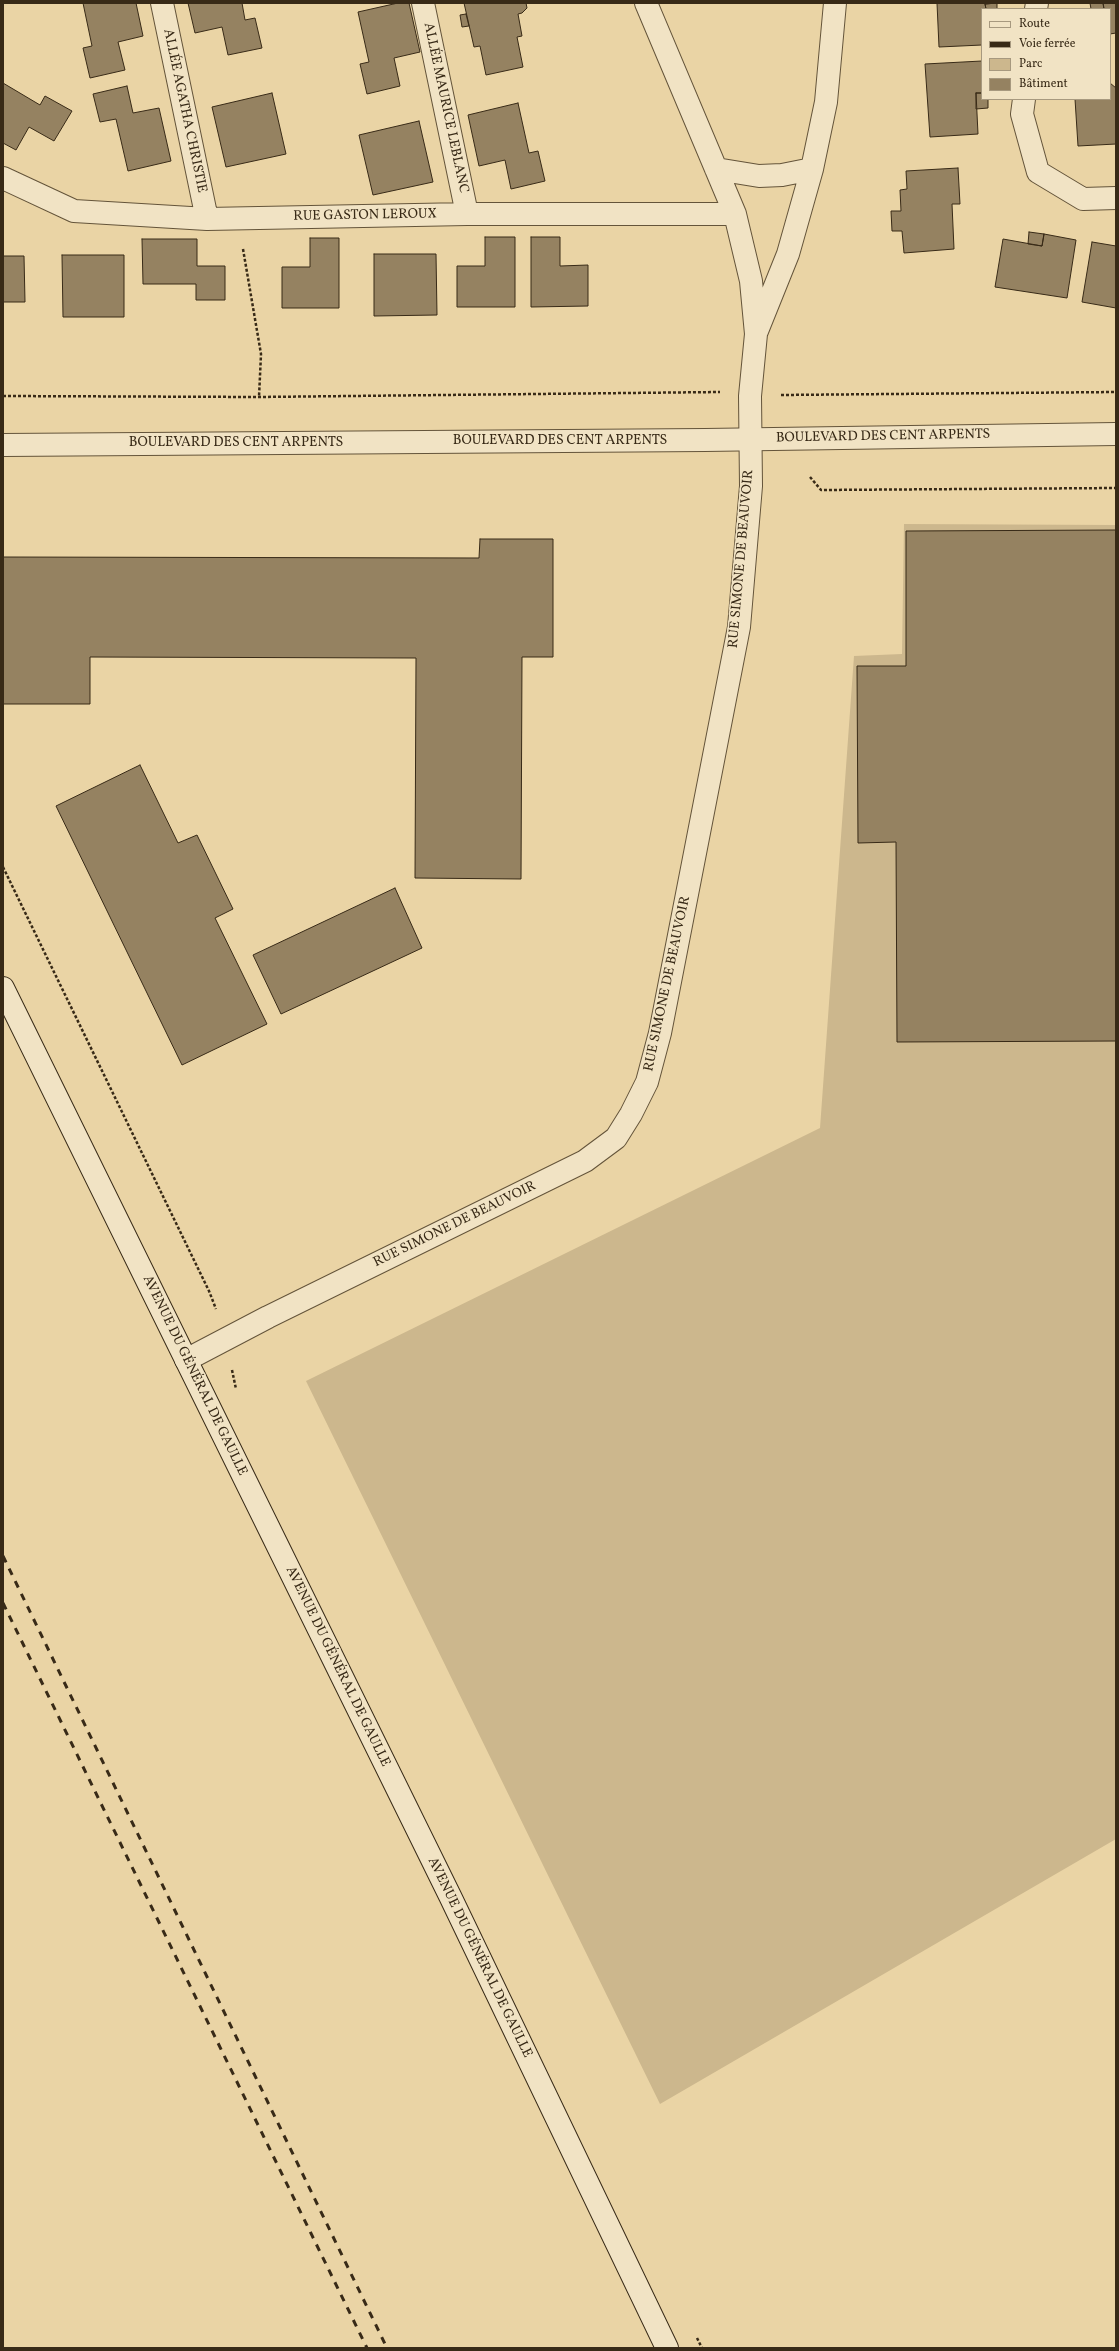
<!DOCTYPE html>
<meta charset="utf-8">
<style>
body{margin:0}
#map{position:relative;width:1119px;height:2351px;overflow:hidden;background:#ead4a5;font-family:Vollkorn,serif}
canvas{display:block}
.frame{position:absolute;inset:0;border:4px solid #382a17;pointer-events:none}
.legend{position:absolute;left:981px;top:8px;width:130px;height:92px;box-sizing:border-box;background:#f1e3c4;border:1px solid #a7997f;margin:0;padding:5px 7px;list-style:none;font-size:12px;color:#382a17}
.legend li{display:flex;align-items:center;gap:8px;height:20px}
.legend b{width:20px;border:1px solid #a7997f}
</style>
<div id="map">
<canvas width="1119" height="2351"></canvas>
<div class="frame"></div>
<ul class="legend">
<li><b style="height:5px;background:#f1e3c4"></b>Route</li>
<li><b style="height:5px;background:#382a17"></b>Voie ferrée</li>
<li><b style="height:11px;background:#ccb78d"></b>Parc</li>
<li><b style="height:11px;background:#958261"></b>Bâtiment</li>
</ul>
</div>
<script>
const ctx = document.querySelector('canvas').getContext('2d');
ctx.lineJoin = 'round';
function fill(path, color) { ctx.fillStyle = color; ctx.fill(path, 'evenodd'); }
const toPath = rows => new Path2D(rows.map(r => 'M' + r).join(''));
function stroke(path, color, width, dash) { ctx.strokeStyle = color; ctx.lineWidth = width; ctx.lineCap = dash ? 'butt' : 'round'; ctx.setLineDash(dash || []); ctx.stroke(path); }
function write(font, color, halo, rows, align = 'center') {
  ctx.font = font + ' Vollkorn,serif'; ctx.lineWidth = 3; ctx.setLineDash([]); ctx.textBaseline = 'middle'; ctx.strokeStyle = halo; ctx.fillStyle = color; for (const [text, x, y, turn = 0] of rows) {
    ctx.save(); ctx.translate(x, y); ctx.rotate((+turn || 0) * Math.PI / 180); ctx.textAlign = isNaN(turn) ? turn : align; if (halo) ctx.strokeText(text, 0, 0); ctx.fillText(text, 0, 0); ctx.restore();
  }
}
fill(toPath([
 [904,524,1116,525,1116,1839,660,2104,306,1381,820,1128,854,656,902,654]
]), '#ccb78d');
const building = toPath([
 [83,3,136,3,143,36,118,42,125,70,90,78,83,48,92,46,83,3],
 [188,3,242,3,245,20,255,18,262,48,228,55,222,27,195,33,188,3],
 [398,3,409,3,420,52,394,58,400,86,367,94,360,64,369,62,358,12,398,3],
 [464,3,526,3,527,8,522,13,518,14,522,36,517,37,523,67,486,75,480,46,474,47,464,3],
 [937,3,997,3,985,4,986,9,982,9,982,45,939,47,937,3],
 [997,3,997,9,986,9,985,4,997,3],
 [1090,3,1103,3,1104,9,1091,9,1090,3],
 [1103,3,1116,3,1116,33,1110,34,1110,9,1104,9,1103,3],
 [466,14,469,26,462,27,460,15,466,14],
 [982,61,982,93,976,93,978,134,930,137,925,64,982,61],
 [3,83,40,105,45,96,72,111,54,141,29,127,16,150,3,143,3,83],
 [1110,83,1116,88,1116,144,1078,146,1075,99,1110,99,1110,83],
 [127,86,133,113,159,108,171,161,128,171,116,119,100,122,93,94,127,86],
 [272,93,286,154,226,167,212,107,272,93],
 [976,93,982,93,982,99,988,99,988,108,976,109,976,93],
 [518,103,529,153,538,151,545,181,511,189,505,160,479,166,468,115,518,103],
 [419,121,433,182,373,195,359,135,419,121],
 [958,168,960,204,952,204,954,249,904,253,902,231,892,231,891,211,901,211,900,190,907,189,906,171,958,168],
 [1029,232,1044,234,1042,246,1028,244,1029,232],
 [1044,234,1076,240,1067,298,995,287,1003,239,1042,246,1044,234],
 [485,237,515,237,515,307,457,307,457,266,485,266,485,237],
 [531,237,560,237,560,266,588,265,588,306,531,307,531,237],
 [310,238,339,238,339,308,282,308,282,267,310,267,310,238],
 [142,239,197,239,197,266,225,266,225,300,196,300,196,284,143,284,142,239],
 [1092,242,1116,246,1116,308,1082,302,1092,242],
 [374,254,436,254,437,315,374,316,374,254],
 [62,255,124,255,124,317,63,317,62,255],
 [3,256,24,256,25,302,3,302,3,256],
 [1116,530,1116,1041,897,1042,896,842,858,843,857,666,906,666,906,531,1116,530],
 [480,539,553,539,553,657,522,657,521,879,415,878,416,658,90,657,90,704,3,704,3,557,479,558,480,539],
 [140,765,178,843,197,835,233,909,215,918,267,1024,182,1065,56,806,140,765],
 [395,888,422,948,281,1014,253,955,395,888]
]);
fill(building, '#958261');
stroke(building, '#382a17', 1);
const minor = toPath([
 [162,3,207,219],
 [423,3,467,214],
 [1036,9,1037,3],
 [1024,99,1022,114,1038,172,1083,199,1116,198],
 [716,169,759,176,782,175,812,169],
 [3,178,74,211,207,219,467,214,735,214],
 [757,331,788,254,812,169,826,102,835,3],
 [186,1360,268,1317,585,1161,616,1138,631,1114,647,1082,660,1033,739,627,751,486,750,396,756,334,751,281,735,214,646,3]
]);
const tertiary = toPath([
 [3,445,705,440,1116,434]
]);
const secondary = toPath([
 [3,988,450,1896,667,2348]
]);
stroke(minor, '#64543a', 24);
stroke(tertiary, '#64543a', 24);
stroke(secondary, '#382a17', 24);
stroke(toPath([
 [243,249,261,354,259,397],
 [781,395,1116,392],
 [3,396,259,397,720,392],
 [810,477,821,490,1116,488],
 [3,867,209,1291,216,1309],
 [232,1370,236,1389],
 [697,2338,702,2348]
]), '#382a17', 2.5, [3, 2]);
stroke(minor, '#f1e3c4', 22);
stroke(tertiary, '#f1e3c4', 22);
stroke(secondary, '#f1e3c4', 22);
stroke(toPath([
 [3,1556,387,2348],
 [3,1603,367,2348]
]), '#382a17', 3, [7, 7]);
write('14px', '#382a17', '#f1e3c4', [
 ["ALLÉE MAURICE LEBLANC",445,108,78],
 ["ALLÉE AGATHA CHRISTIE",184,111,78],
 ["RUE GASTON LEROUX",365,216,-1],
 ["BOULEVARD DES CENT ARPENTS",883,437,-1],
 ["BOULEVARD DES CENT ARPENTS",560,441],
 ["BOULEVARD DES CENT ARPENTS",236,443],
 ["RUE SIMONE DE BEAUVOIR",742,559,-85],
 ["RUE SIMONE DE BEAUVOIR",668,984,-78],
 ["RUE SIMONE DE BEAUVOIR",455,1225,-26],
 ["AVENUE DU GÉNÉRAL DE GAULLE",194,1376,64],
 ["AVENUE DU GÉNÉRAL DE GAULLE",337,1667,64],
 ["AVENUE DU GÉNÉRAL DE GAULLE",479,1958,64]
]);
</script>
